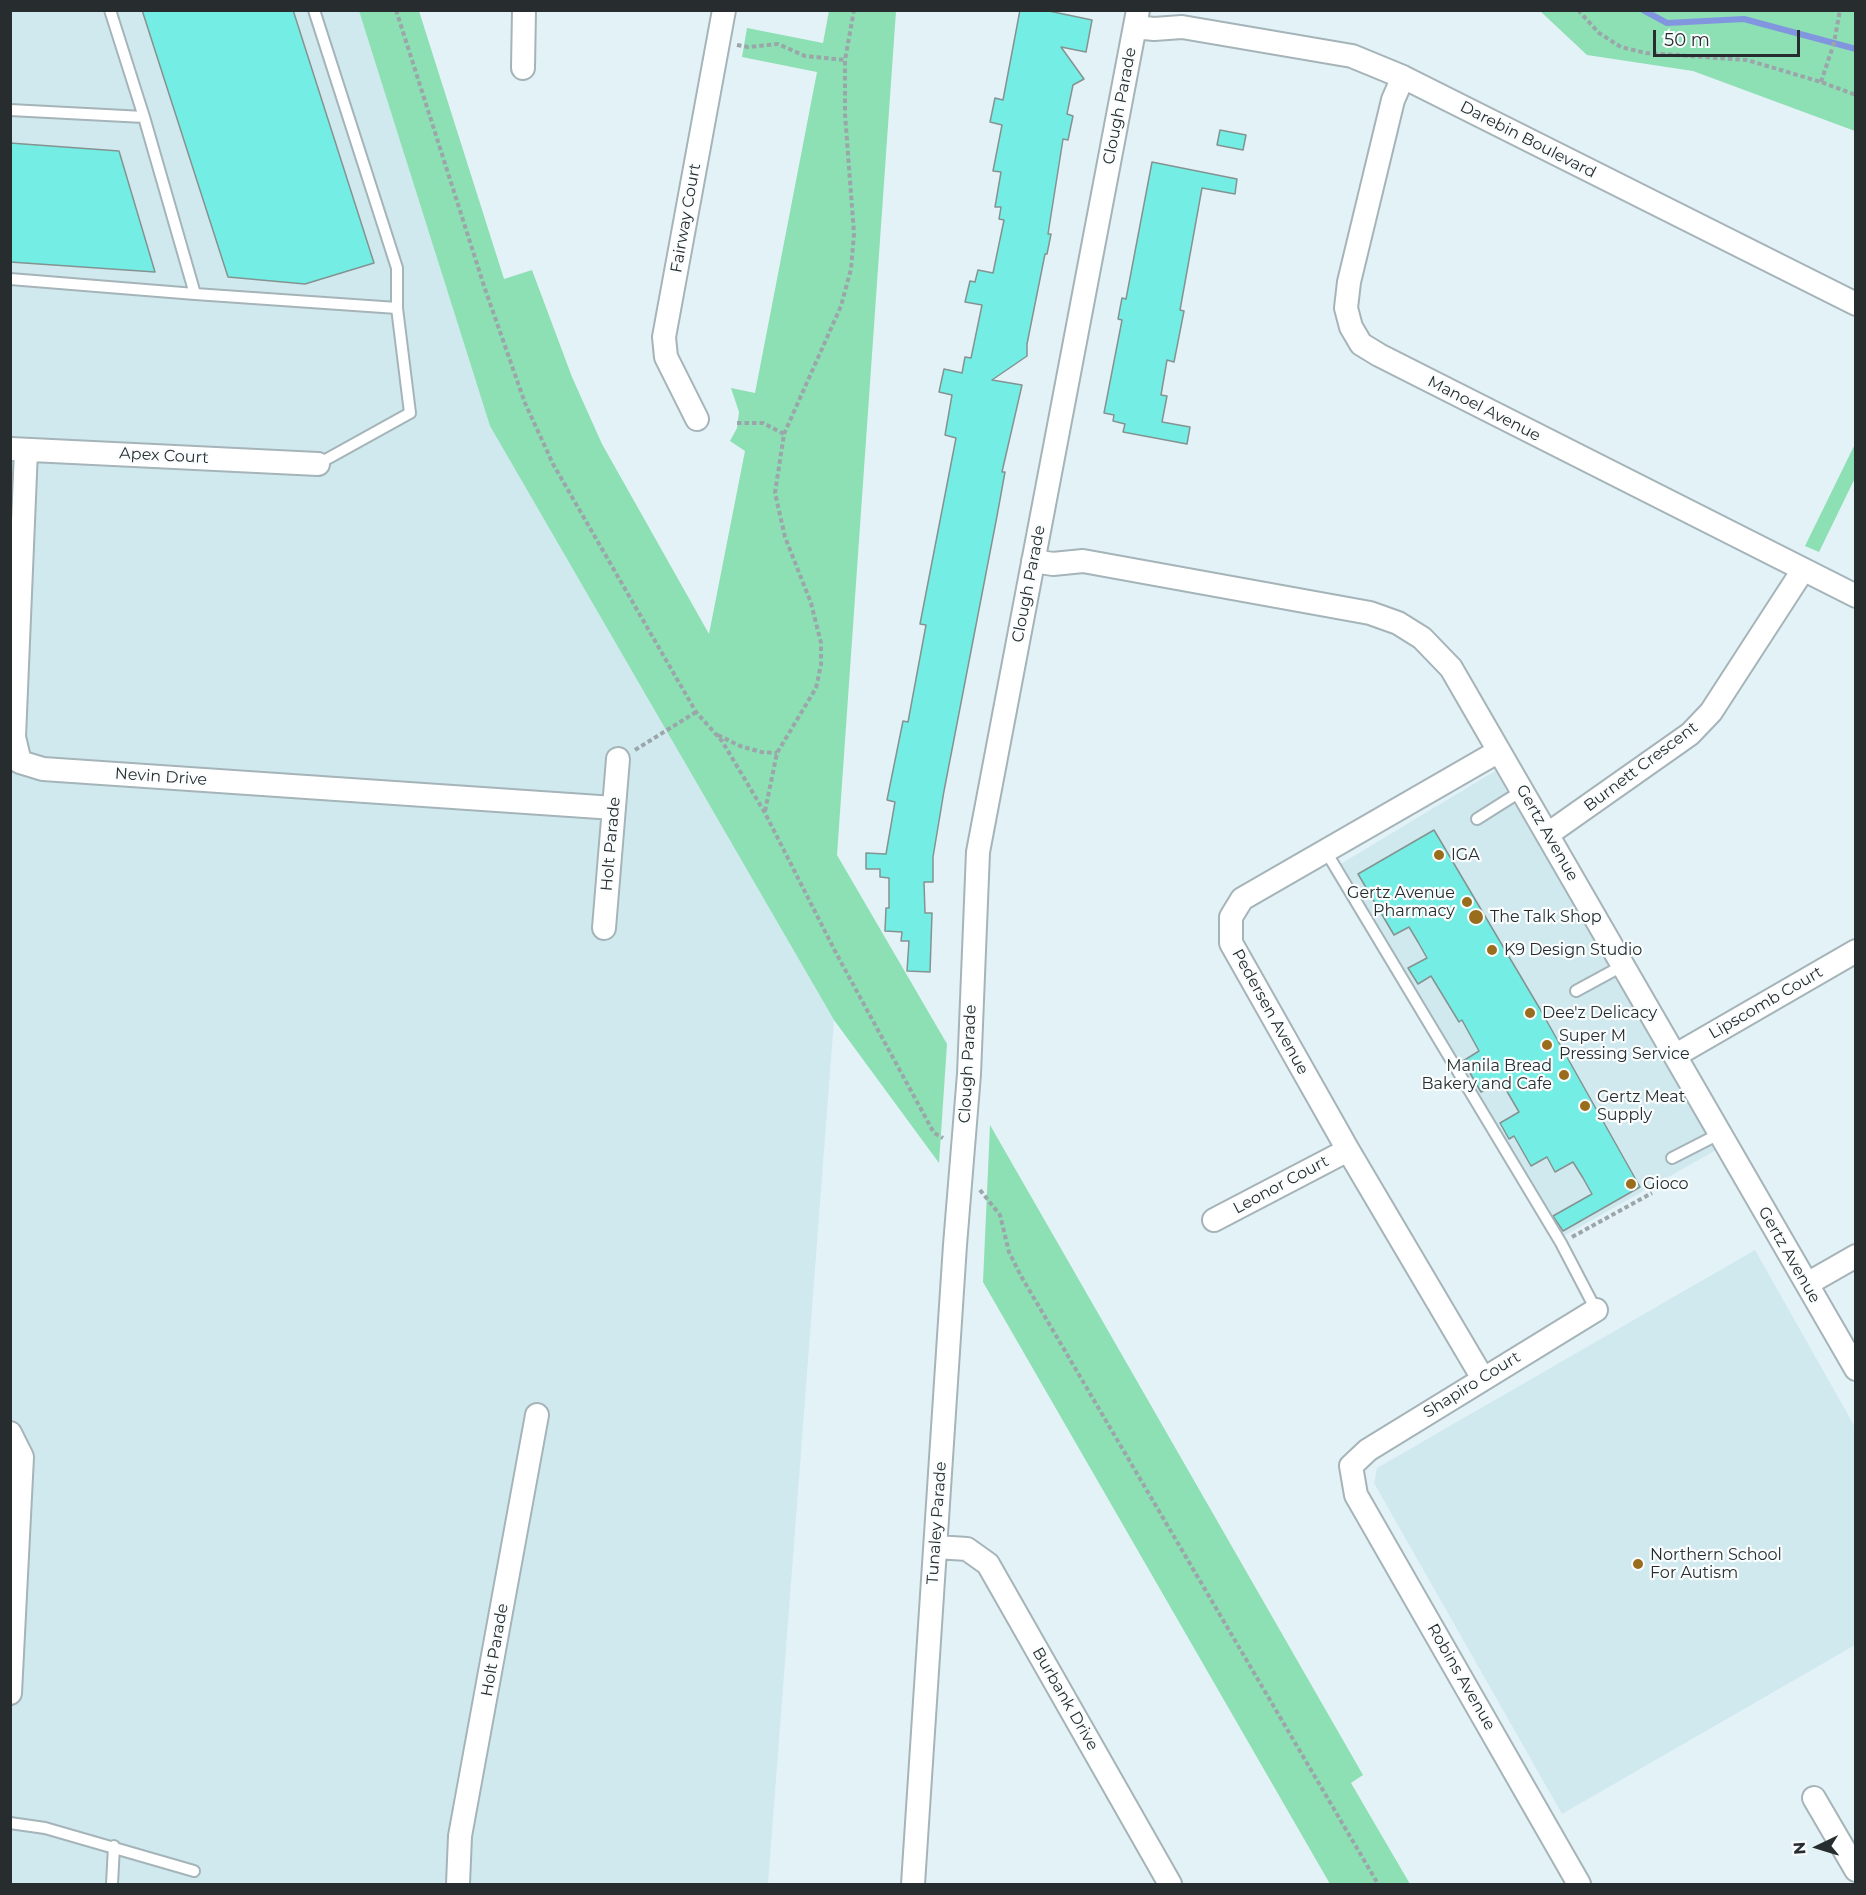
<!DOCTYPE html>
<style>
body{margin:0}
#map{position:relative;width:1866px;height:1895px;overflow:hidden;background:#e3f2f7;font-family:Montserrat,sans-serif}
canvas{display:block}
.frame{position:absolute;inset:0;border:12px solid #272d2e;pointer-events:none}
.north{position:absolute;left:1788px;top:1817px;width:60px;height:60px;-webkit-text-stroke:4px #fafdfe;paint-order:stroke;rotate:266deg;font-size:16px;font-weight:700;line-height:24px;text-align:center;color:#272d2e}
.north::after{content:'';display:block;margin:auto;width:21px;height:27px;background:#272d2e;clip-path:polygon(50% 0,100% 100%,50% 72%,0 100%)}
.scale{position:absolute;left:1653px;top:30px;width:147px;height:27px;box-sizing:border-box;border:3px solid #272d2e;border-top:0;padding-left:8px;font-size:18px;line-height:21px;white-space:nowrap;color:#272d2e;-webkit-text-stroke:4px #fafdfe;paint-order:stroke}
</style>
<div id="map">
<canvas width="1866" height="1895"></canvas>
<div class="frame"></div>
<div class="north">N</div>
<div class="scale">50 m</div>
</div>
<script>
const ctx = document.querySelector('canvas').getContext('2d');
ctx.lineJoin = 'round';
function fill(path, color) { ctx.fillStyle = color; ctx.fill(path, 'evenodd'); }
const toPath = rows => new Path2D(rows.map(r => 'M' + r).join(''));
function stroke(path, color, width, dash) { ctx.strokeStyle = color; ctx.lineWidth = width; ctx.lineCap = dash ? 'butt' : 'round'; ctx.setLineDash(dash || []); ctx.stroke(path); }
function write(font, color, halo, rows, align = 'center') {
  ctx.font = font + ' Montserrat,sans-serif'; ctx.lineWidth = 4.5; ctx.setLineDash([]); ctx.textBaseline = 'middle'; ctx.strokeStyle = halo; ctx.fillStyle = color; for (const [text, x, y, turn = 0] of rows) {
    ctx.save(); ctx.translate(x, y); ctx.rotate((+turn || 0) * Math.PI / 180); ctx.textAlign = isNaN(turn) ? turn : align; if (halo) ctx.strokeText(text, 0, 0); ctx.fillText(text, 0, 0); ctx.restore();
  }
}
fill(toPath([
 [11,11,359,11,490,426,834,1020,768,1884,11,1884],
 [1495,771,1718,1149,1553,1242,1329,871],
 [1755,1250,1855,1427,1855,1645,1562,1814,1374,1483,1377,1468]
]), '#d0e9ef');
fill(toPath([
 [359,11,419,11,504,279,532,270,572,377,602,444,709,634,745,451,730,441,737,428,739,412,731,388,755,393,817,72,742,57,747,28,823,43,829,11,896,11,837,855,947,1044,939,1163,834,1020,490,426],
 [1540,11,1855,11,1855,131,1693,71,1587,55],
 [1855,444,1855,478,1819,552,1805,546],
 [990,1125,1363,1775,1351,1783,1410,1884,1330,1884,983,1282]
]), '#8ddfb4');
stroke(toPath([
 [1643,10,1667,23,1744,19,1856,49]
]), '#8196df', 6);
const building = toPath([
 [142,10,293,10,374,263,305,284,228,277,142,10],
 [1020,10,1044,10,1092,20,1086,52,1061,47,1084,79,1073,85,1067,114,1073,116,1068,140,1063,139,1048,234,1051,234,1047,254,1045,254,1027,344,1027,356,992,380,1022,385,1002,472,1005,472,997,516,944,791,933,857,933,882,924,882,925,913,932,913,930,972,907,971,909,941,901,941,902,932,885,931,886,908,889,908,889,878,880,877,880,869,866,869,866,853,886,854,895,802,887,800,903,721,908,722,926,625,920,624,956,438,945,435,952,395,939,392,944,369,962,373,965,357,971,358,982,305,965,302,970,281,975,282,978,270,993,273,1004,220,999,219,1001,207,995,207,1001,172,993,171,1002,125,990,122,995,98,1003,100,1020,10],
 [1220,130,1246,135,1243,150,1217,145,1220,130],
 [10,143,119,151,155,272,10,262,10,143],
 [1152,162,1237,179,1235,194,1202,188,1180,310,1184,311,1174,362,1167,360,1161,395,1167,396,1162,422,1190,427,1187,444,1123,432,1125,424,1113,421,1114,415,1104,413,1122,320,1118,319,1122,298,1126,299,1152,162],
 [1434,830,1540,1009,1640,1187,1563,1231,1553,1216,1592,1194,1583,1178,1573,1162,1555,1172,1547,1157,1531,1166,1514,1136,1509,1139,1500,1123,1519,1112,1501,1081,1481,1092,1463,1061,1479,1051,1462,1020,1459,1022,1431,976,1418,984,1408,968,1427,958,1418,942,1409,927,1394,935,1358,874,1434,830]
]);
fill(building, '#74eee4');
stroke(building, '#849391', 1.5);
const service = toPath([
 [110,10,144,117],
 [314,10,397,268,397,308],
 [10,110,144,117,195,294,397,308,410,413,318,464],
 [10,279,195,294],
 [1477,819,1523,790],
 [1325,850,1561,1243,1596,1310],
 [1576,991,1622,966],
 [1672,1158,1719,1134],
 [10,1823,45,1828,194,1871],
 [112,1884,114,1846]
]);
const minor = toPath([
 [1135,27,1154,29,1182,27,1352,56,1403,77,1856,304],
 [523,68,524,10],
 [1403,77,1393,100,1349,282,1346,308,1351,327,1361,344,1379,355,1856,596],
 [697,419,666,357,664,337,724,10],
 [11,449,318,464],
 [26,450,14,737,20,762,43,769,614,808],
 [1033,561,1053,564,1083,561,1370,613,1398,623,1422,638,1451,668,1856,1369],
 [1548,834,1690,734,1711,712,1803,570],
 [604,928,618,759],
 [1676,1055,1856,951],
 [1214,1220,1348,1150],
 [1807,1284,1856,1256],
 [1482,1377,1348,1150,1231,943,1231,917,1242,899,1499,751],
 [10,1433,22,1457,10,1693],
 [936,1547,967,1549,988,1564,1170,1884],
 [1814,1798,1856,1870],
 [458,1884,460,1836,537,1415],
 [913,1884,955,1245,969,1074,978,852,1138,10],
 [1579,1884,1356,1495,1351,1466,1368,1450,1596,1310]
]);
stroke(service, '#a5b4b8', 14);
stroke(minor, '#a5b4b8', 26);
stroke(toPath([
 [396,10,485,289,525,403,553,464,696,712,722,741,765,813,836,953,934,1133,943,1138],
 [1578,10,1599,33,1621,47,1646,53,1747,60,1821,82,1856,95],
 [737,45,748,47,778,44,805,56,845,60],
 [1821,82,1834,43,1840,10],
 [737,423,763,423,784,434],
 [718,735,740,746,761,752,777,753],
 [635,750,696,712],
 [765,811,777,753,816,688,821,665,821,643,811,603,785,537,775,493,784,434,841,306,851,269,854,234,845,114,845,60,854,10],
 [980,1190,1000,1215,1009,1252,1021,1276,1378,1884],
 [1572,1237,1652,1193]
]), '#9aa6a9', 4, [4.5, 3]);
stroke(service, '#fff', 10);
stroke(minor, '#fff', 22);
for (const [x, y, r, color] of [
 [1439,855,6,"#996d1c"],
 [1467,902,6,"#996d1c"],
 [1476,917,8,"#996d1c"],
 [1492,950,6,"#996d1c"],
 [1530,1013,6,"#996d1c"],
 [1547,1045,6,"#996d1c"],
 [1564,1075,6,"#996d1c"],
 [1585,1106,6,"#996d1c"],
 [1631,1184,6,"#996d1c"],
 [1638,1564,6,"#996d1c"]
]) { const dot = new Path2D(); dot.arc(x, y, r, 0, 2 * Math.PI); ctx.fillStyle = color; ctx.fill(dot); stroke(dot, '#fafdfe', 2); }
write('16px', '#272d2e', '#fafdfe', [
 ["Clough Parade",1120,106,-79],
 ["Darebin Boulevard",1528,140,27],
 ["Fairway Court",686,218,-80],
 ["Manoel Avenue",1484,409,27],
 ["Apex Court",164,456,3],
 ["Clough Parade",1029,584,-79],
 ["Burnett Crescent",1641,767,-37],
 ["Nevin Drive",161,777,4],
 ["Gertz Avenue",1547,833,60],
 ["Holt Parade",611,844,-85],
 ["Lipscomb Court",1766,1003,-30],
 ["Pedersen Avenue",1270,1012,61],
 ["Clough Parade",968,1064,-87],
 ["Leonor Court",1281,1185,-28],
 ["Gertz Avenue",1789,1255,60],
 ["Shapiro Court",1472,1385,-32],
 ["Tunaley Parade",937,1523,-86],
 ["Holt Parade",495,1650,-80],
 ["Robins Avenue",1461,1677,60],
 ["Burbank Drive",1065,1699,60]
]);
write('16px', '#272d2e', '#fafdfe', [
 ["IGA",1451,855],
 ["Gertz Avenue",1455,893,"right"],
 ["Pharmacy",1455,911,"right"],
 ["The Talk Shop",1490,917],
 ["K9 Design Studio",1504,950],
 ["Dee'z Delicacy",1542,1013],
 ["Super M",1559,1036],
 ["Pressing Service",1559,1054],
 ["Manila Bread",1552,1066,"right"],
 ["Bakery and Cafe",1552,1084,"right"],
 ["Gertz Meat",1597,1097],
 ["Supply",1597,1115],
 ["Gioco",1643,1184],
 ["Northern School",1650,1555],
 ["For Autism",1650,1573]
], 'left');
</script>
